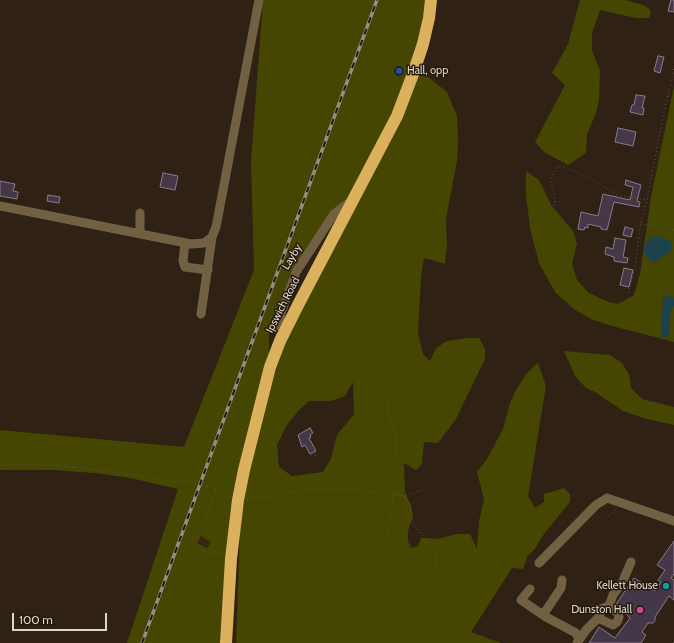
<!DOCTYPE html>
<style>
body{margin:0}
#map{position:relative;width:674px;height:643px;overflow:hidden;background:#2f2214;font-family:Cabin,sans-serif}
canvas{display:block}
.scale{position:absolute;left:12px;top:613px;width:95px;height:18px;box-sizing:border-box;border:2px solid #ddd4cb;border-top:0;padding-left:5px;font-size:12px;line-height:14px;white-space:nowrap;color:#ddd4cb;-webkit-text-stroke:3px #25190b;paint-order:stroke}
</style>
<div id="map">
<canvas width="674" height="643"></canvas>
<div class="scale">100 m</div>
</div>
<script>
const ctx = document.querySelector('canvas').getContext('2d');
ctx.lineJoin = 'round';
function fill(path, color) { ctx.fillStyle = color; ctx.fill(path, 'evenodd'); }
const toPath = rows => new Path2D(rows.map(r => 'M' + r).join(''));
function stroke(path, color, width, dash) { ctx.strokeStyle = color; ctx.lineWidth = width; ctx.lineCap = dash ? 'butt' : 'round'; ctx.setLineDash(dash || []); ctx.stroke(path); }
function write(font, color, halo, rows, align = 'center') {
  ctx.font = font + ' Cabin,sans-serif'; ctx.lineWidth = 3; ctx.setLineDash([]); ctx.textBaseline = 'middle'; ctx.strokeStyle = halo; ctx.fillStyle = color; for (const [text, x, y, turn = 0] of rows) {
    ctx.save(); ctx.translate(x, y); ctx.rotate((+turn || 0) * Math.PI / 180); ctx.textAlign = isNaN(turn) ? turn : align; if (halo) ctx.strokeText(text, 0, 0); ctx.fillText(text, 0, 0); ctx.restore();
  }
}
fill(toPath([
 [200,536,211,542,207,549,197,543]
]), '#382613');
fill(toPath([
 [263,0,427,0,418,44,395,106,350,197,292,270,269,331,269,359,254,415,221,643,127,643,178,489,130,478,95,473,53,470,0,470,0,430,184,447,254,270,251,162],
 [201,536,211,542,207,548,197,543],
 [580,0,625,0,646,6,651,11,649,18,636,18,600,10,592,33,592,51,600,70,599,100,596,113,587,134,586,153,568,165,544,152,535,142,565,85,552,73,568,44],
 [417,76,427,76,447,92,457,116,458,141,457,161,446,219,447,245,445,264,424,258,421,277,418,333,423,354,430,361,436,348,447,341,467,338,479,338,485,349,485,359,456,419,438,443,424,442,422,464,416,470,404,463,405,493,411,505,413,516,408,531,408,541,411,548,418,546,421,538,438,539,456,534,470,534,477,549,479,521,484,499,477,472,487,459,503,429,510,403,516,390,526,374,538,363,546,386,528,496,535,508,544,502,544,494,564,488,570,494,570,502,544,534,534,550,528,555,523,569,512,568,471,632,501,643,236,643,241,502,275,360],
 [353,382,354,414,337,435,331,458,323,472,292,476,279,467,277,445,287,425,299,410,309,401,331,401,345,396],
 [674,86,674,342,616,327,593,320,575,310,555,292,539,263,530,228,526,195,526,171,539,180,551,205,573,231,577,244,572,264,577,280,589,293,608,302,618,304,634,295,640,274,651,197],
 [564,351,610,355,622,363,629,374,631,388,642,399,674,407,674,425,647,419,623,411,595,392,586,388,575,376]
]), '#454601');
fill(toPath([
 [657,236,670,241,672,244,671,251,655,262,651,261,644,254,644,248,649,238],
 [663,296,674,297,674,307,671,307,669,335,665,338,662,337,661,335]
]), '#1d424c');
const building = toPath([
 [671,0,674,0,674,12,668,11,671,0],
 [658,56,664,57,660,73,654,71,658,56],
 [636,95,645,96,642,108,644,108,643,115,630,112,632,105,634,105,636,95],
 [618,128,636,132,633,146,615,142,618,128],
 [163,173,178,176,175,190,160,187,163,173],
 [626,180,641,185,637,201,640,202,639,207,614,202,607,230,601,229,601,227,588,224,588,228,585,227,584,230,578,229,581,212,598,216,603,194,630,200,633,187,625,185,626,180],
 [0,181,15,184,13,191,18,192,17,199,0,196,0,181],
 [48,195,60,197,59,203,47,201,48,195],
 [625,227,633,229,631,237,623,235,625,227],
 [615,238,626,240,623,257,628,258,627,263,614,261,614,257,605,254,606,247,613,249,615,238],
 [624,268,633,270,629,287,620,285,624,268],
 [310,428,313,433,310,435,311,437,309,438,316,451,310,454,305,445,302,447,298,435,310,428],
 [674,541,674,574,671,578,674,580,674,600,669,596,655,617,655,621,653,623,648,623,642,632,646,635,641,643,589,643,599,627,615,638,630,618,616,604,634,578,655,591,661,582,658,580,665,570,657,565,674,541]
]);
fill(building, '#443747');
stroke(building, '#897b8c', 1);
stroke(toPath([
 [668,96,674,97],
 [554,206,555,197,551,184,551,178,558,166,565,167,590,178,617,195,646,200],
 [641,224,674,230],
 [628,293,634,273,641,221,647,200,665,107,674,68],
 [388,399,389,417,397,441,394,461,394,494,389,527,389,538],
 [311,456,317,455],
 [0,464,53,465,115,472,179,482,187,480],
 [207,486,223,491,229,495],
 [216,489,202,528,194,543,199,549,209,553,223,554],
 [254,492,254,495,257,497],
 [404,496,410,507,413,523,434,551,437,572],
 [247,499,272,497,302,490,331,489,355,489,404,496,422,490],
 [609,516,616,509],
 [673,643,674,642]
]), '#65594c', 1, [1, 3]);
stroke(toPath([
 [0,206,191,244,204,243,212,237,216,227,259,0],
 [140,213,140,233],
 [185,243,183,261,185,267,208,270],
 [201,314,212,237],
 [280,340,281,313,296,272,334,214,351,201],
 [539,563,596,505,607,498,674,521],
 [530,589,521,600,546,617,576,633,579,640],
 [609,606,618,613,619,617,617,622,613,625,602,620,599,617,601,609,609,606],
 [609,606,613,595,622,583,631,562],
 [543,615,561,588,562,580],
 [577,643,586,630,599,617]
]), '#716041', 9);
stroke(toPath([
 [226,643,231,559,238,500,244,470,270,367,280,341,298,305,397,116,413,74,423,44,429,18,431,0]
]), '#dcb15e', 12);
const rail = toPath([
 [142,643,377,0]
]);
stroke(rail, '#978d82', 3.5);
stroke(rail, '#25190b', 2, [6]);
stroke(toPath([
 [187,480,207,486]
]), '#65594c', 1, [1, 3]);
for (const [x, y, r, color] of [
 [399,71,4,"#1a4fb4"],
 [666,586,4,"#0f9aa8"],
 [640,610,4,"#d1479c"]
]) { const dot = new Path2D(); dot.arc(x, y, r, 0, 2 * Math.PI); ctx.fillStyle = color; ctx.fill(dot); stroke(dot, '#25190b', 1.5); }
write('11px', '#ddd4cb', '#25190b', [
 ["Hall, opp",407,71,"left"],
 ["Kellett House",658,586],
 ["Dunston Hall",632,610]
], 'right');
write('11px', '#ddd4cb', '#25190b', [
 ["Layby",292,257,-59],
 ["Ipswich Road",283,305,-63]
]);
</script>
